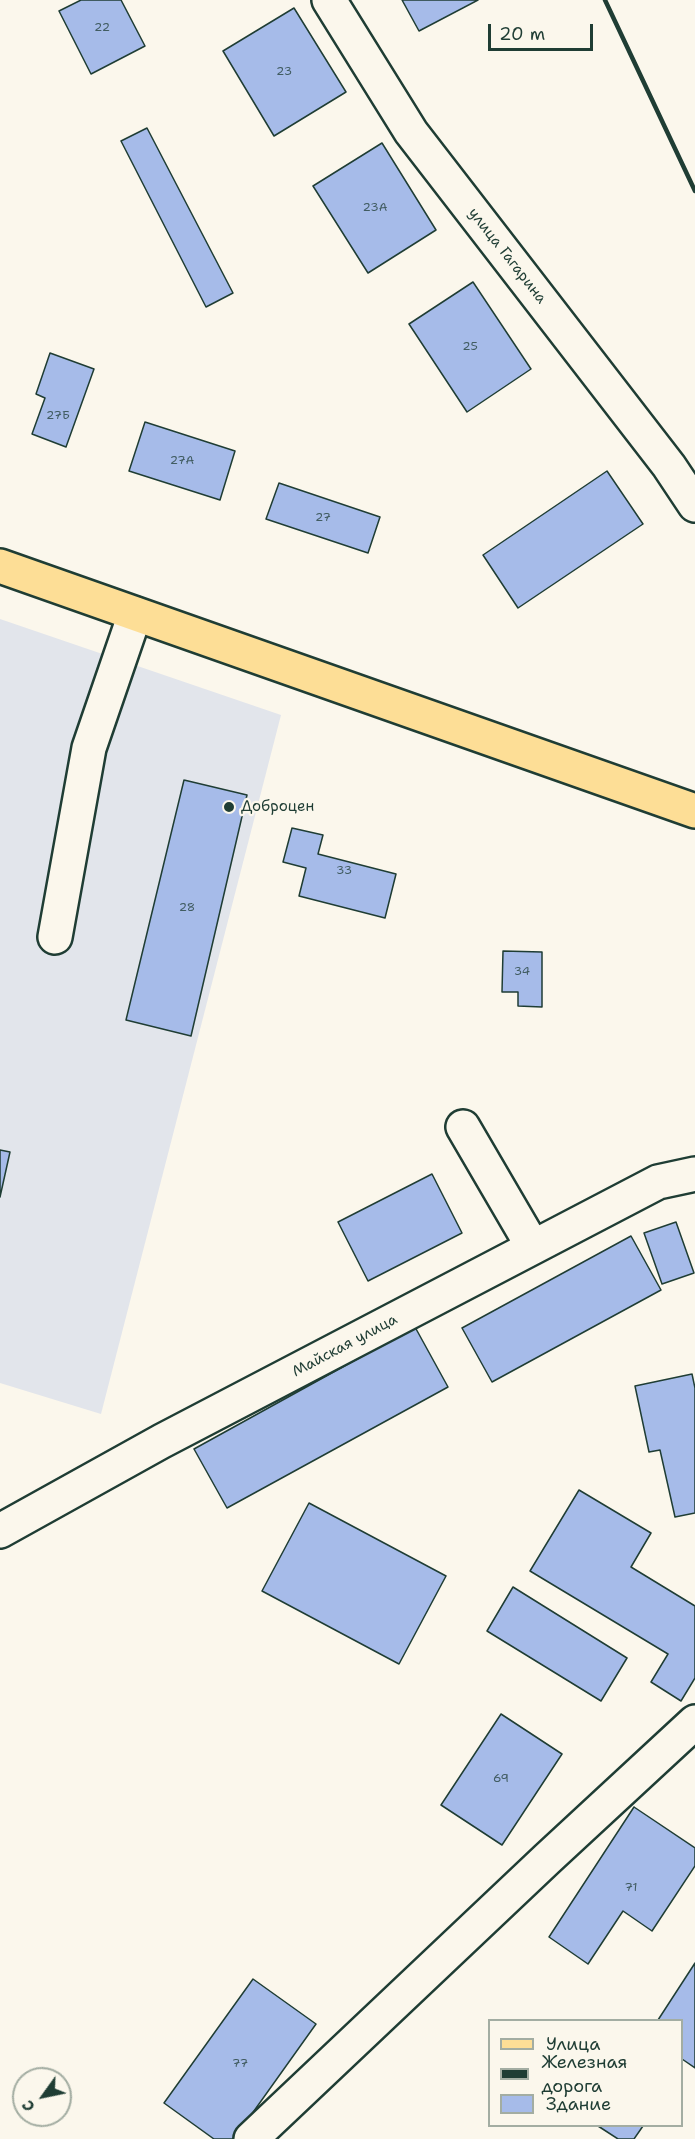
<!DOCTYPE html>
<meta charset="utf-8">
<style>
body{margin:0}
#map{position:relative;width:695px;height:2139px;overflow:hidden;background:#fbf7ec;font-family:"Shantell Sans",sans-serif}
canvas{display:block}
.legend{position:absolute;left:488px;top:2019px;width:195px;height:108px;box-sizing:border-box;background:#fbf7ec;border:2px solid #a3ada2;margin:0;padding:8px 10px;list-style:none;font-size:18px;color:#1f3d34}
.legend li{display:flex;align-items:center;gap:12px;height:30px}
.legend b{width:30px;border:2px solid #a3ada2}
.north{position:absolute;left:12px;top:2067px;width:60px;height:60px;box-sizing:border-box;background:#fbf7ec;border:2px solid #a3ada2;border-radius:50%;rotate:237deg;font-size:16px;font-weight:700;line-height:24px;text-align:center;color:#1f3d34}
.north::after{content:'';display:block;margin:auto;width:21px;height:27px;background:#1f3d34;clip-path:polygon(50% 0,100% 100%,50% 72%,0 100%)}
.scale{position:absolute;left:488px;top:24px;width:105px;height:27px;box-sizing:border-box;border:3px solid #1f3d34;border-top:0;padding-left:8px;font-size:18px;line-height:21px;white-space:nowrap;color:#1f3d34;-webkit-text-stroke:4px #fbf7ec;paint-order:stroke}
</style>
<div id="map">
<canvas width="695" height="2139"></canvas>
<ul class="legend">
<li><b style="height:8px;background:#fdde96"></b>Улица</li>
<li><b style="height:8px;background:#1f3d34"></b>Железная дорога</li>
<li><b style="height:16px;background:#a6bbe9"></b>Здание</li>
</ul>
<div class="north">С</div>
<div class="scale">20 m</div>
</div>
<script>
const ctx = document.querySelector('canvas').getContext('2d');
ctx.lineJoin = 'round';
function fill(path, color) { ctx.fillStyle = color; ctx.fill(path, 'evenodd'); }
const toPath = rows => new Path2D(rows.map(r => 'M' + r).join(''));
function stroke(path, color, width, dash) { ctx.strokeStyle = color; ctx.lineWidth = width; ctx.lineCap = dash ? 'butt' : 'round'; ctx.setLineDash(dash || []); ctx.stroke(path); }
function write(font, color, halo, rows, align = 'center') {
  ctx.font = font + ' "Shantell Sans",sans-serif'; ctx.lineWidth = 4.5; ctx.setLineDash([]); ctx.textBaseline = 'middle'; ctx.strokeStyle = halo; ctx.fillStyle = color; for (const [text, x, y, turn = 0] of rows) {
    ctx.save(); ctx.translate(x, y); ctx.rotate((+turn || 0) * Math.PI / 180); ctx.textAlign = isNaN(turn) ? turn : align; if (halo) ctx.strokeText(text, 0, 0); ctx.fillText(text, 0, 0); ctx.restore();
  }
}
fill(toPath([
 [0,619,281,715,101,1414,0,1383]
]), '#e2e5eb');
const building = toPath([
 [81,0,121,0,145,46,91,74,59,11,81,0],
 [402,0,478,0,419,31,402,0],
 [294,8,346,92,274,136,223,51,294,8],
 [147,128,233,293,206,307,121,141,147,128],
 [382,143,436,230,368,273,313,186,382,143],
 [473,282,531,369,467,412,409,324,473,282],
 [50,353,94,369,66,447,32,434,45,398,36,394,50,353],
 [145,422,235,451,220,500,129,471,145,422],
 [607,471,643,524,518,608,483,555,607,471],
 [279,483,380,517,368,553,266,519,279,483],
 [184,780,247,795,191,1036,126,1020,184,780],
 [292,828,323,835,318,854,396,874,385,918,299,896,306,868,283,862,292,828],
 [503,951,542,952,542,1007,518,1006,518,992,502,992,503,951],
 [0,1150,10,1152,0,1197,0,1150],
 [432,1174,462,1233,368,1281,338,1222,432,1174],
 [676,1222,694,1273,662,1284,644,1233,676,1222],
 [631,1236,661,1290,492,1382,462,1328,631,1236],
 [415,1327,448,1387,227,1508,194,1449,415,1327],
 [692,1374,695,1388,695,1513,675,1517,660,1450,649,1452,635,1386,692,1374],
 [579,1490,651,1533,631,1567,695,1606,695,1678,681,1701,651,1682,668,1654,530,1571,579,1490],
 [309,1503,446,1576,399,1664,262,1591,309,1503],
 [513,1587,627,1658,601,1701,487,1631,513,1587],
 [501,1714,562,1754,502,1845,441,1805,501,1714],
 [634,1807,695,1848,695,1866,652,1931,623,1911,588,1964,549,1937,634,1807],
 [695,1963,695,2068,682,2059,682,2020,658,2020,695,1963],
 [253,1979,316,2024,234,2139,214,2139,164,2103,253,1979],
 [598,2126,643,2126,634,2139,618,2139,598,2126]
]);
fill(building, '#a6bbe9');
stroke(building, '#1f3d34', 1.5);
const minor = toPath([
 [329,0,411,132,669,466,695,505],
 [55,937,89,748,135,614],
 [463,1127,533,1247],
 [0,1531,162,1441,658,1182,695,1174],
 [251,2139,547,1859,695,1722]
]);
const major = toPath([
 [0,566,695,811]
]);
stroke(minor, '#1f3d34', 38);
stroke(major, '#1f3d34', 38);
stroke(minor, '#fbf7ec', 33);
stroke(major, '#fdde96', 33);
stroke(toPath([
 [605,0,695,191]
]), '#1f3d34', 4.5);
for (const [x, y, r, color] of [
 [229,807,6,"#1f3d34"]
]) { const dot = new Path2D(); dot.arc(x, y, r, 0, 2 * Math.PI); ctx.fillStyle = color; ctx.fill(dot); stroke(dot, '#fbf7ec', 2); }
write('12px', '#415c61', null, [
 ["22",102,28],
 ["23",284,72],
 ["23А",375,208],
 ["25",470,347],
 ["27Б",58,416],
 ["27А",182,461],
 ["27",323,518],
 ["33",344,871],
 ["28",187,908],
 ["34",522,972],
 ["69",501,1779],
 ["71",631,1888],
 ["77",240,2064]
]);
write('15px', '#1f3d34', '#fbf7ec', [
 ["улица Гагарина",507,256,52],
 ["Майская улица",345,1346,-28]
]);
write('15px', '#1f3d34', '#fbf7ec', [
 ["Доброцен",241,807]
], 'left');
</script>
